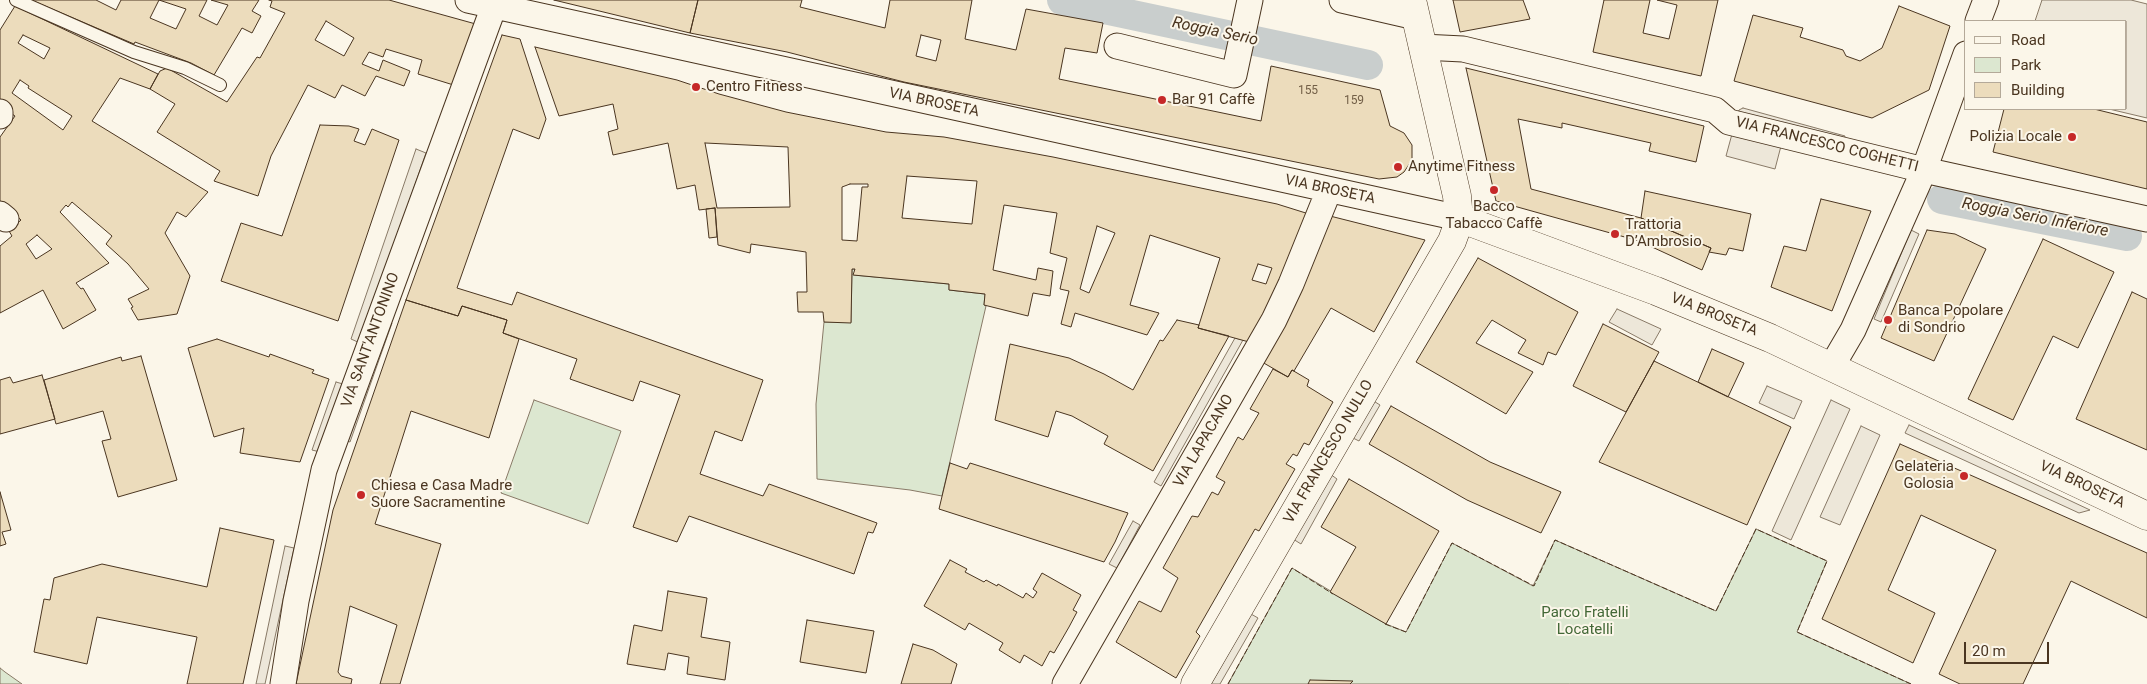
<!DOCTYPE html>
<meta charset="utf-8">
<style>
body{margin:0}
#map{position:relative;width:2147px;height:684px;overflow:hidden;background:#fbf6e9;font-family:Roboto,sans-serif}
canvas{display:block}
.legend{position:absolute;left:1964px;top:20px;width:162px;height:90px;box-sizing:border-box;background:#fbf6e9;border:1px solid #b4a999;margin:0;padding:6px 9px;list-style:none;font-size:15px;color:#4a3520}
.legend li{display:flex;align-items:center;gap:10px;height:25px}
.legend b{width:25px;border:1px solid #b4a999}
.scale{position:absolute;left:1964px;top:642px;width:85px;height:22px;box-sizing:border-box;border:2px solid #4a3520;border-top:0;padding-left:6px;font-size:15px;line-height:18px;white-space:nowrap;color:#4a3520;-webkit-text-stroke:4px #fbf6e9;paint-order:stroke}
</style>
<div id="map">
<canvas width="2147" height="684"></canvas>
<ul class="legend">
<li><b style="height:6px;background:#fbf6e9"></b>Road</li>
<li><b style="height:14px;background:#dce7d0"></b>Park</li>
<li><b style="height:14px;background:#ecdcbc"></b>Building</li>
</ul>
<div class="scale">20 m</div>
</div>
<script>
const ctx = document.querySelector('canvas').getContext('2d');
ctx.lineJoin = 'round';
function fill(path, color) { ctx.fillStyle = color; ctx.fill(path, 'evenodd'); }
const toPath = rows => new Path2D(rows.map(r => 'M' + r).join(''));
function stroke(path, color, width, dash) { ctx.strokeStyle = color; ctx.lineWidth = width; ctx.lineCap = dash ? 'butt' : 'round'; ctx.setLineDash(dash || []); ctx.stroke(path); }
function write(font, color, halo, rows, align = 'center') {
  ctx.font = font + ' Roboto,sans-serif'; ctx.lineWidth = 4; ctx.setLineDash([]); ctx.textBaseline = 'middle'; ctx.strokeStyle = halo; ctx.fillStyle = color; for (const [text, x, y, turn = 0] of rows) {
    ctx.save(); ctx.translate(x, y); ctx.rotate((+turn || 0) * Math.PI / 180); ctx.textAlign = isNaN(turn) ? turn : align; if (halo) ctx.strokeText(text, 0, 0); ctx.fillText(text, 0, 0); ctx.restore();
  }
}
const green = toPath([
 [852,269,855,269,854,275,949,284,949,290,985,294,984,305,986,306,942,496,910,490,817,479,816,404,824,322,851,322,852,269],
 [534,400,621,431,588,524,501,493,534,400],
 [1756,529,1827,561,1797,632,1911,684,1228,684,1292,568,1386,624,1406,632,1452,543,1533,586,1555,540,1716,611,1756,529],
 [0,668,5,672,22,684,0,684,0,668]
]);
fill(green, '#dce7d0');
stroke(green, '#887966', 1);
const parking = toPath([
 [2042,0,2131,0,2147,4,2147,118,2109,109,2126,109,2126,21,2035,21,2042,0],
 [1743,108,1845,136,1844,143,1737,115,1739,110,1743,108],
 [1732,134,1781,146,1775,169,1726,156,1732,134],
 [416,149,426,153,360,343,351,339,416,149],
 [1911,230,1919,234,1881,322,1874,319,1911,230],
 [1617,309,1661,329,1652,345,1609,322,1617,309],
 [384,320,392,323,350,442,342,439,384,320],
 [1235,338,1243,340,1161,486,1154,482,1235,338],
 [336,382,343,384,320,452,312,450,336,382],
 [1767,386,1802,401,1794,419,1759,403,1767,386],
 [1372,400,1380,405,1359,441,1351,437,1372,400],
 [1831,400,1850,409,1791,540,1772,531,1831,400],
 [1909,425,2090,510,2079,513,1905,433,1909,425],
 [1861,426,1880,435,1840,525,1820,517,1861,426],
 [1330,474,1337,479,1301,544,1293,539,1330,474],
 [1133,521,1140,525,1117,568,1109,564,1133,521],
 [285,546,294,548,265,684,256,684,285,546],
 [1251,614,1258,618,1220,684,1211,684,1251,614]
]);
fill(parking, '#ede7d9');
stroke(parking, '#887966', 1);
stroke(toPath([
 [1062,0,1368,65],
 [1942,199,2127,236]
]), '#c9cecd', 30);
const building = toPath([
 [31,0,96,0,116,10,121,0,207,0,199,16,217,25,228,5,211,0,259,0,252,11,261,16,252,33,242,28,214,75,191,63,135,42,134,44,31,0],
 [159,0,186,9,176,29,150,18,159,0],
 [269,0,389,0,483,26,460,87,418,74,422,60,386,49,383,57,369,52,362,64,379,71,383,60,410,71,404,86,376,76,365,96,342,85,335,98,308,85,271,156,258,196,214,181,220,171,157,132,175,104,150,89,160,71,167,68,227,102,257,57,260,58,285,13,270,7,272,1,269,0],
 [326,21,354,38,344,56,315,40,326,21],
 [554,0,698,0,690,33,554,0],
 [698,0,802,0,800,7,885,28,890,0,972,0,965,39,1016,50,1026,9,1103,23,1097,53,1065,48,1059,79,1261,121,1271,66,1380,90,1390,126,1404,133,1412,145,1412,160,1404,172,1397,177,1379,179,904,82,787,52,690,33,698,0],
 [921,35,941,40,936,61,916,56,921,35],
 [1453,0,1523,0,1530,19,1460,32,1453,0],
 [1604,0,1650,0,1643,33,1669,39,1677,5,1657,0,1718,0,1701,76,1593,52,1604,0],
 [15,6,158,74,150,89,120,78,92,121,208,192,186,217,177,212,165,233,190,276,177,314,138,320,131,308,133,307,128,299,149,289,128,264,106,244,112,236,72,202,68,207,66,205,60,212,109,263,76,283,81,289,83,288,96,310,63,329,43,290,0,313,0,246,12,236,9,231,21,220,0,201,0,137,15,116,0,106,0,30,15,6],
 [23,35,50,48,44,59,18,43,23,35],
 [20,80,29,86,28,88,72,116,63,130,12,93,20,80],
 [37,235,52,249,36,259,26,244,37,235],
 [1899,6,1950,26,1929,90,1872,118,1734,81,1753,15,1803,28,1800,37,1843,50,1846,56,1860,61,1882,48,1899,6],
 [502,35,520,39,546,119,539,139,513,129,457,288,512,305,517,292,763,380,742,441,715,431,700,474,763,496,769,484,877,523,873,533,868,532,854,574,689,516,677,542,633,527,680,395,640,381,633,401,570,379,577,359,503,333,507,320,462,306,458,316,406,300,502,35],
 [535,47,677,80,719,94,786,112,886,132,944,137,1053,157,1277,204,1309,214,1263,316,1249,342,1198,328,1220,258,1150,235,1130,305,1159,313,1147,335,1075,313,1071,327,1061,324,1069,291,1060,289,1067,258,1050,253,1057,213,1004,205,993,270,1036,280,1038,268,1053,271,1050,296,1033,293,1028,316,984,305,985,294,949,290,949,284,853,275,855,269,852,269,851,323,824,322,823,312,798,312,797,292,807,292,806,252,751,244,750,253,718,245,715,208,699,210,695,185,677,189,668,143,613,155,608,132,618,129,613,104,559,116,535,47],
 [705,143,788,147,790,207,717,208,705,143],
 [907,176,977,181,972,224,902,218,907,176],
 [850,184,868,184,868,187,862,187,857,241,842,240,842,187,850,184],
 [1097,226,1115,233,1089,293,1080,289,1097,226],
 [1258,264,1272,268,1266,284,1252,280,1258,264],
 [1466,68,1704,126,1696,162,1649,151,1651,143,1562,123,1562,128,1518,119,1531,189,1641,218,1711,248,1702,270,1639,241,1496,201,1466,68],
 [2004,109,2094,109,2147,122,2147,189,1993,152,2004,109],
 [320,125,349,126,359,129,354,141,365,145,372,129,399,140,338,321,221,281,241,223,282,236,320,125],
 [1645,191,1751,214,1743,251,1729,248,1726,255,1709,252,1711,248,1641,218,1645,191],
 [1821,199,1871,211,1832,311,1771,287,1784,246,1806,251,1821,199],
 [715,208,717,237,709,238,706,209,715,208],
 [1326,215,1425,240,1374,332,1331,308,1294,371,1292,370,1288,377,1262,362,1326,215],
 [1927,230,1955,234,1986,249,1934,361,1881,338,1927,230],
 [2043,239,2114,272,2078,348,2053,336,2013,420,1968,399,2043,239],
 [1478,258,1578,312,1556,355,1548,352,1543,365,1518,353,1526,340,1492,320,1476,343,1533,372,1506,414,1416,362,1478,258],
 [2132,292,2147,299,2147,450,2076,419,2132,292],
 [406,300,458,316,462,306,507,320,503,333,519,339,489,438,411,411,375,524,441,544,400,684,380,684,397,625,350,606,338,672,341,676,352,679,351,684,296,684,333,510,406,300],
 [1177,320,1199,325,1198,328,1229,336,1153,471,1104,444,1108,436,1072,416,1056,411,1048,437,995,420,1010,344,1069,358,1104,374,1133,390,1160,340,1163,341,1177,320],
 [1603,324,1659,352,1626,412,1573,386,1603,324],
 [217,339,269,357,270,354,314,370,312,373,329,379,300,462,240,453,244,428,214,437,188,348,217,339],
 [1712,349,1744,363,1728,397,1698,382,1712,349],
 [141,356,177,480,118,497,102,441,111,439,103,411,56,424,44,380,121,357,122,361,141,356],
 [1654,361,1791,427,1747,525,1599,462,1654,361],
 [1273,369,1288,377,1292,370,1309,380,1307,386,1333,402,1309,445,1304,443,1297,456,1293,454,1286,464,1295,469,1259,531,1255,529,1196,632,1200,636,1176,678,1116,642,1139,601,1161,612,1178,578,1163,568,1192,516,1198,517,1212,492,1218,495,1225,482,1216,477,1238,437,1243,440,1259,413,1250,409,1273,369],
 [42,375,55,419,0,434,0,380,10,377,13,383,42,375],
 [1391,406,1490,462,1561,492,1541,533,1467,500,1369,444,1391,406],
 [1900,444,2147,553,2147,618,2071,581,2023,684,1960,684,1939,674,1996,550,1921,515,1888,590,1935,613,1913,663,1822,619,1900,444],
 [950,463,967,469,970,463,1128,513,1115,542,1104,562,939,509,950,463],
 [1349,479,1439,531,1386,624,1330,592,1356,547,1321,527,1349,479],
 [0,492,11,530,2,532,6,544,0,546,0,492],
 [220,528,274,540,243,684,187,684,197,637,97,617,87,664,34,652,44,599,50,600,54,578,102,564,207,587,220,528],
 [950,560,967,569,965,572,984,582,986,580,997,586,998,584,1023,598,1026,593,1033,598,1037,592,1033,589,1042,573,1081,595,1073,610,1077,612,1069,627,1054,653,1050,651,1042,666,1024,655,1020,663,999,650,1003,643,969,623,965,630,924,606,950,560],
 [668,591,707,598,701,637,730,642,725,680,687,674,689,657,668,653,665,670,627,664,634,625,662,631,668,591],
 [807,620,874,631,866,673,800,662,807,620],
 [913,644,933,650,957,664,951,684,901,684,913,644],
 [1310,680,1353,681,1350,684,1308,684,1310,680]
]);
fill(building, '#ecdcbc');
stroke(building, '#4a3520', 1);
const service = toPath([
 [16,0,134,52,185,68,220,85]
]);
const minor = toPath([
 [468,0,1459,218],
 [1342,0,1416,17],
 [1978,21,1986,0],
 [1117,46,1234,75,1250,0],
 [1422,47,1463,49,1715,110,1729,122,1924,170,2147,219],
 [0,112,0,116],
 [0,214,6,219],
 [1832,366,1853,330,1924,170,1966,54],
 [283,684,296,601,324,470,494,6],
 [1065,684,1274,320,1291,284,1329,190]
]);
const tertiary = toPath([
 [1459,218,1656,291,1770,338,2147,516],
 [1195,684,1452,241,1456,230,1459,218,1457,196,1412,0]
]);
stroke(service, '#4a3520', 14);
stroke(minor, '#4a3520', 27);
stroke(tertiary, '#4a3520', 29);
stroke(service, '#fbf6e9', 12);
stroke(minor, '#fbf6e9', 25);
stroke(tertiary, '#fbf6e9', 28);
stroke(toPath([
 [1385,624,1406,632,1452,543,1534,586,1555,540,1716,611,1756,529,1827,561,1797,632,1911,684],
 [1228,684,1292,568,1333,594]
]), '#4a3520', 1, [6, 2.5]);
for (const [x, y, r, color] of [
 [696,87,5,"#c62828"],
 [1162,100,5,"#c62828"],
 [2072,137,5,"#c62828"],
 [1398,167,5,"#c62828"],
 [1494,190,5,"#c62828"],
 [1615,234,5,"#c62828"],
 [1888,320,5,"#c62828"],
 [1964,476,5,"#c62828"],
 [361,495,5,"#c62828"]
]) { const dot = new Path2D(); dot.arc(x, y, r, 0, 2 * Math.PI); ctx.fillStyle = color; ctx.fill(dot); stroke(dot, '#fbf6e9', 2); }
write('12px', '#725f47', null, [
 ["155",1308,91],
 ["159",1354,101]
]);
write('15px', '#4a3520', '#fbf6e9', [
 ["Centro Fitness",706,87],
 ["Bar 91 Caffè",1172,100],
 ["Polizia Locale",2062,137,"right"],
 ["Anytime Fitness",1408,167],
 ["Bacco",1494,207,"center"],
 ["Tabacco Caffè",1494,224,"center"],
 ["Trattoria",1625,225],
 ["D’Ambrosio",1625,242],
 ["Banca Popolare",1898,311],
 ["di Sondrio",1898,328],
 ["Gelateria",1954,467,"right"],
 ["Golosia",1954,484,"right"],
 ["Chiesa e Casa Madre",371,486],
 ["Suore Sacramentine",371,503]
], 'left');
write('15px', '#4a3520', '#fbf6e9', [
 ["VIA BROSETA",934,103,12],
 ["VIA FRANCESCO COGHETTI",1827,145,14],
 ["VIA BROSETA",1330,190,12],
 ["VIA BROSETA",1714,315,22],
 ["VIA SANT'ANTONINO",371,340,-70],
 ["VIA LAPACANO",1204,441,-60],
 ["VIA FRANCESCO NULLO",1329,452,-60],
 ["VIA BROSETA",2082,485,25]
]);
write('15px', '#436837', '#fbf6e9', [
 ["Parco Fratelli",1585,613],
 ["Locatelli",1585,630]
]);
write('italic 16px', '#4a3520', '#fbf6e9', [
 ["Roggia Serio",1215,32,12],
 ["Roggia Serio Inferiore",2035,218,11]
]);
</script>
